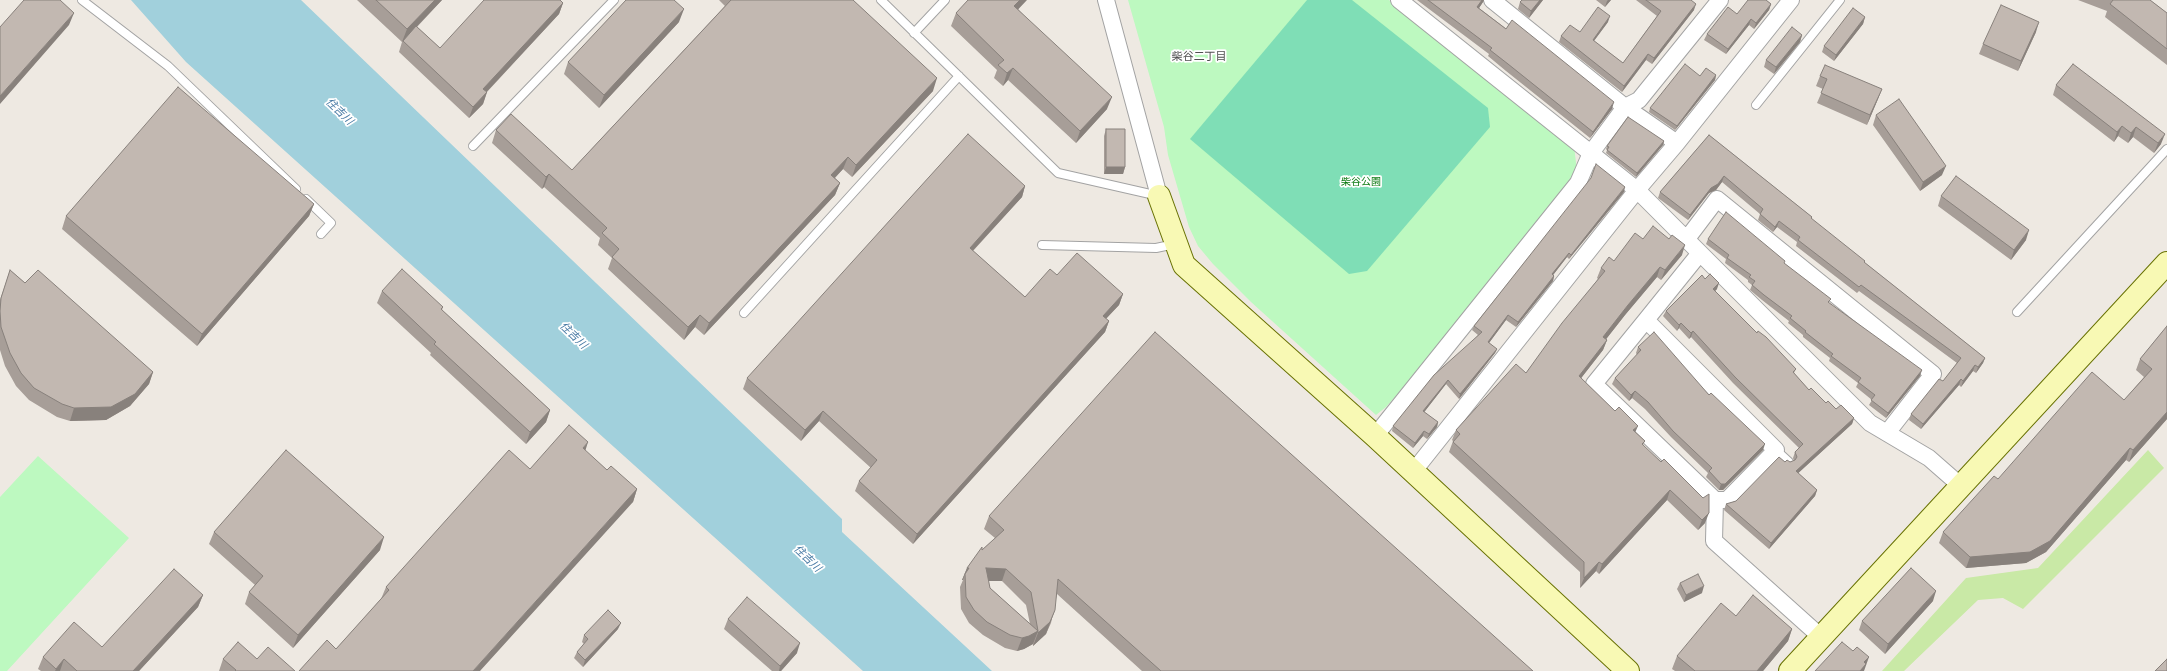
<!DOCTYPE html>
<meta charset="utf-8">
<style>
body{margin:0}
canvas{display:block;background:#eee9e2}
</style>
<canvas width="2167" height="671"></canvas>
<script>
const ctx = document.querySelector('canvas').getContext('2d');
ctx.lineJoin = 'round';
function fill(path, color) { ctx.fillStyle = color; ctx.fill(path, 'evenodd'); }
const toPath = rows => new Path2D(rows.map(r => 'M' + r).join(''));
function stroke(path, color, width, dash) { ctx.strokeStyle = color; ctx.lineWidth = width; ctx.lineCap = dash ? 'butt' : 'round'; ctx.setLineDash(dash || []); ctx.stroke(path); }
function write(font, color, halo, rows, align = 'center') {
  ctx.font = font + ' "Nunito Sans","Noto Sans JP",sans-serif'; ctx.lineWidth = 3.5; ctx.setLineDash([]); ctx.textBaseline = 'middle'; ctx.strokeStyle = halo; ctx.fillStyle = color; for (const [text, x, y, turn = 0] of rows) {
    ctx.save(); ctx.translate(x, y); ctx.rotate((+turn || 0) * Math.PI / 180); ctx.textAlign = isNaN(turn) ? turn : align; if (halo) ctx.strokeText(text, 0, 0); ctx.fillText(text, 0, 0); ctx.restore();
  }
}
fill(toPath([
 [2148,450,2164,468,2023,609,2003,598,1978,600,1904,671,1882,671,1966,578,2038,568]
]), '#c9e9a6');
fill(toPath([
 [1128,0,1389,0,1574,146,1577,171,1563,192,1403,388,1386,407,1376,415,1251,302,1213,264,1198,246,1189,227,1168,155,1164,127],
 [38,456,129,538,7,671,0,671,0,497]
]), '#bdf9c0');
fill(toPath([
 [1307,0,1352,0,1488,108,1490,127,1367,271,1349,274,1190,139]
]), '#7fdeb6');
fill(toPath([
 [131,0,301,0,842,519,842,532,992,671,863,671,186,62]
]), '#a1d0dc');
const lane = toPath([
 [82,0,168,66,296,189],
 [881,0,1058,173,1159,196],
 [914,33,945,0],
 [1756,105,1840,0],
 [473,146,614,0],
 [306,199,331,223,321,234],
 [1042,245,1156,248,1175,244],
 [2017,312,2167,149],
 [744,313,959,76],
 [1776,450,1789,462]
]);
const street = toPath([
 [1106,0,1159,196],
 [1399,0,1637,190,1870,423,1929,458,1961,486],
 [1492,0,1625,107,1677,143],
 [1686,240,1717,199,1933,374,1887,433],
 [1646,320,1776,450,1727,500,1715,500,1594,384,1646,320,1700,253],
 [1375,436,1578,183,1591,153,1625,107,1639,100,1720,0],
 [1413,472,1637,190,1677,143,1791,0],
 [1715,500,1714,541,1821,637]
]);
const secondary = toPath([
 [1159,196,1184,265,1375,436,1628,671],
 [1790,671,2167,263]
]);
stroke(lane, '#a3a3a3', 10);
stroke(street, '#a3a3a3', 18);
stroke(secondary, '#697204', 24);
stroke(lane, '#fff', 8);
stroke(street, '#fff', 16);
stroke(secondary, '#f8f9b4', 22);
fill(toPath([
 [357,0,442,0,417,27,440,48,563,3,559,14,487,92,483,104,469,118,399,52,402,42],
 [719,0,853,0,933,91,852,177,843,169,835,178,840,183,835,195,704,335,695,327,684,340,608,269,612,258,598,245,600,238,544,187,542,189,492,143,496,130,572,170,725,6],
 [1417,0,1484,0,1483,2,1479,8,1612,109,1590,138,1506,71,1488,56,1489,54],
 [1543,0,1529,18,1518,9,1520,2],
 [1596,0,1611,0,1605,7],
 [1636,0,1691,0,1694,10,1652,64,1646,60,1622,92,1559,42,1561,36,1580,32,1608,22,1594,41,1623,63,1657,16],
 [2078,0,2150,0,2167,13,2167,65,2105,17,2107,11],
 [1767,1,1771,4,1769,10,1754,29,1749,25,1726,54,1704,40,1707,34,1737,14],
 [1018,9,1107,109,1076,143,1008,80,1003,86,994,78,997,70,951,26,956,13],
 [1865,17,1863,24,1834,61,1822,52,1824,46],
 [679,22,599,108,564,74,568,62],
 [2036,32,2018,71,1979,54,1983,44],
 [1802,35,1800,42,1774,74,1764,67,1766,60],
 [2073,64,2161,144,2154,153,2133,137,2128,143,2118,136,2114,142,2053,95,2056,85],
 [1716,75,1715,80,1675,130,1649,112,1650,108,1700,76],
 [1820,76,1882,89,1867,125,1817,103,1823,89,1816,86],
 [1876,115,1942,175,1920,191,1873,125],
 [1106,129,1125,167,1123,174,1104,174,1104,136],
 [1709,135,1812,217,1811,219,1865,263,1985,358,1983,363,1976,373,1973,371,1961,387,1959,385,1921,429,1909,420,1911,414,1943,381,1957,363,1859,291,1857,293,1796,246,1797,242,1777,227,1773,232,1758,220,1760,214,1722,182,1716,190,1709,193,1688,220,1658,198,1660,192],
 [1664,141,1663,145,1636,177,1606,153,1607,150,1606,149,1607,146],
 [1025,186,1022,197,973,251,1025,297,1057,275,1123,294,1119,305,1106,319,1109,321,1105,332,913,544,855,491,859,481,871,468,819,421,801,441,743,389,747,378],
 [1624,192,1569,259,1567,257,1553,275,1554,276,1553,281,1516,327,1506,320,1489,343,1497,349,1495,353,1459,399,1446,384,1424,412,1438,422,1437,427,1427,439,1423,436,1413,448,1392,431,1393,426,1478,335,1472,330,1474,326],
 [1941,196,2026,240,2011,260,1938,206],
 [314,204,309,216,197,346,62,229,66,216],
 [1643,239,1682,255,1661,280,1657,277,1625,315,1606,339,1607,340,1603,350,1581,378,1645,441,1643,445,1705,523,1698,530,1667,500,1599,574,1596,571,1580,588,1580,572,1449,452,1453,441,1452,440,1456,430,1526,373,1598,279,1597,278,1601,268,1614,261],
 [1708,239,1784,264,1829,303,1920,376,1886,418,1869,405,1872,400,1856,387,1858,383,1829,361,1830,358,1803,337,1803,335,1788,323,1789,321,1762,300,1750,290,1752,285,1748,282,1748,280,1725,263,1726,259,1706,244],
 [10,270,25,283,153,372,149,384,130,406,106,420,70,421,57,417,29,400,16,386,5,366,0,350,0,300],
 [1705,279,1717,289,1715,291,1757,333,1796,369,1794,373,1809,390,1826,403,1836,409,1854,418,1852,424,1798,473,1817,490,1815,496,1769,549,1724,510,1726,504,1736,501,1785,462,1790,462,1794,461,1793,458,1795,452,1799,448,1733,383,1691,337,1689,339,1679,328,1677,331,1663,316,1666,311],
 [382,291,443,307,442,310,550,410,546,422,526,444,430,355,431,353,377,303],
 [2167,326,2167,419,2129,462,2126,460,2046,552,2026,563,1966,568,1939,543,1943,532,1998,479,2124,400,2144,377,2136,370,2140,359],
 [1638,347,1709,395,1763,450,1723,490,1719,490,1706,477,1708,473,1671,437,1645,409,1632,398,1629,401,1612,384,1615,378,1637,355,1636,353],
 [585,451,607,470,637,489,633,502,336,649,381,599,386,587,530,469],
 [989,516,1533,671,1142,671,1057,594,1051,623,1046,634,1033,646,1033,644,1024,649,1017,651,1005,648,983,635,969,623,961,609,960,587,963,580,962,580,967,568,982,550,995,538,984,529],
 [988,581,1002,581,1026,605,1030,624,990,588],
 [214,532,380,550,293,648,245,604,249,592,255,585,209,544],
 [1680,583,1702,593,1684,602,1677,589],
 [203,595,198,607,139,671,41,671,38,669,43,657,102,647],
 [1933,601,1885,654,1859,630,1862,621],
 [1736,616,1792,629,1788,641,1763,671,1675,671,1672,669,1677,656],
 [728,619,797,653,781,671,772,671,724,629],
 [618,629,583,667,574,658,577,652,584,644,582,642,584,635],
 [223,659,295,671,219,671]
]), '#a79e98');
fill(toPath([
 [435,0,442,0,402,42,407,29],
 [1020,0,1027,0,1010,18,1014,6],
 [1482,0,1484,0,1483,2,1475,14,1477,7],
 [1540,0,1543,0,1529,18,1531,11],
 [1608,0,1611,0,1605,7,1607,1],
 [563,3,559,14,479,100,483,89],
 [1696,4,1694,10,1652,64,1654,58],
 [1771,4,1769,10,1754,29,1756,23],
 [684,9,679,22,599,108,604,95],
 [74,13,69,25,0,104,0,96],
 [1610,16,1608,22,1590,46,1593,40],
 [1865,17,1863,24,1834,61,1836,55],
 [1751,19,1749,25,1726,54,1728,49],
 [2039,22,2036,32,2018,71,2021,61],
 [1802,35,1800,42,1774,74,1776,67],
 [1648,54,1646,60,1622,92,1624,86],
 [1013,68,1008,80,1003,86,1007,73],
 [1716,75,1715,80,1675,130,1677,126],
 [937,78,933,91,852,177,856,165],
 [1882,89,1878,99,1867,125,1870,115],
 [487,92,483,104,469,118,473,107],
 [1112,97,1107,109,1076,143,1080,131],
 [1614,102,1612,109,1590,138,1593,132],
 [2122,126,2118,136,2114,142,2117,132],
 [2136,127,2133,137,2128,143,2131,133],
 [2165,134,2161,144,2154,153,2158,143],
 [1664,141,1663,145,1636,177,1637,173],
 [848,157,843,169,826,187,831,175],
 [1946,166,1942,175,1920,191,1923,182],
 [1106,167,1125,167,1123,174,1104,174],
 [549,174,544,187,542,189,546,177],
 [1724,176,1722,182,1716,190,1709,193,1688,220,1690,215,1711,188],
 [840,183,835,195,704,335,709,323],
 [1025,186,1022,197,966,258,970,248],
 [1625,187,1624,192,1569,259,1571,255],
 [314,204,309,216,197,346,202,334],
 [1779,221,1777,227,1773,232,1775,227],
 [2029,230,2026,240,2011,260,2014,250],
 [1685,245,1682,255,1661,280,1665,270],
 [1569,253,1567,257,1550,279,1552,274],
 [1660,267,1657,277,1625,315,1600,347,1603,337,1628,305],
 [1554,276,1553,281,1516,327,1518,322],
 [1719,283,1717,289,1711,295,1713,289],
 [1123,294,1119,305,1099,326,1103,316],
 [700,315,695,327,684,340,688,327],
 [1508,315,1506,320,1486,347,1488,342],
 [1109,321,1105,332,913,544,917,534],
 [1681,323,1679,328,1677,331,1679,325],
 [1693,331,1691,337,1689,339,1691,333],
 [1607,340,1603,350,1575,386,1579,376],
 [1497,349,1495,353,1459,399,1460,394],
 [1985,358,1983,363,1976,373,1978,367],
 [1975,365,1973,371,1961,387,1963,381],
 [1922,370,1920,376,1886,418,1888,413],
 [153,372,149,384,130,406,106,420,70,421,74,408],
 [1961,379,1959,385,1921,429,1923,424],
 [1448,380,1446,384,1422,415,1423,411],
 [1635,391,1632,398,1629,401,1631,395],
 [550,410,546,422,526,444,530,432],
 [823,411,819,421,801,441,805,430],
 [2167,412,2167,419,2129,462,2133,450],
 [1854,418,1852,424,1794,477,1796,471],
 [1438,422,1437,427,1427,439,1429,434],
 [1638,426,1634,435,1633,430],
 [1424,431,1423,436,1413,448,1415,443],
 [588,442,584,455,583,448],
 [1765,444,1763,450,1723,490,1719,490,1721,484],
 [2130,448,2126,460,2046,552,2026,563,1966,568,1970,557],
 [637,489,633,502,480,671,473,671],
 [1670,490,1667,500,1599,574,1602,564],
 [1817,490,1815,496,1769,549,1771,543],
 [1709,513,1705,523,1698,530,1702,520],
 [384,537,380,550,293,648,298,635],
 [1599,562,1596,571,1580,588,1584,578],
 [967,568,969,568,965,574,963,580,962,580],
 [986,568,1006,569,1002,581,981,581],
 [1704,586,1702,593,1684,602,1686,595],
 [1936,591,1933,601,1885,654,1888,644],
 [203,595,198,607,139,671,133,671],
 [1055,610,1046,634,1033,646,1038,633],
 [621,623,618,629,583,667,585,660],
 [1792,629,1788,641,1763,671,1757,671],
 [1038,631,1033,644,1024,649,1017,651,1022,638],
 [800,643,797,653,781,671,779,671,780,666],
 [1869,657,1864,671,1860,671,1864,662],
 [64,659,60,671,55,671,56,669]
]), '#88817c');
const building = toPath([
 [24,0,60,0,74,13,0,96,0,27,24,0],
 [376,0,435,0,407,29,376,0],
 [484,0,560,0,563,3,483,89,487,92,473,107,403,41,416,26,440,48,484,0],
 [626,0,674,0,684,9,604,95,568,62,626,0],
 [731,0,853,0,937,78,856,165,848,157,831,175,840,183,709,323,700,315,688,327,612,257,619,249,602,233,607,228,549,174,546,177,496,130,511,114,572,170,731,0],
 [968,0,1020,0,1014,6,1112,97,1080,131,1013,68,1007,73,998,65,1004,60,956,13,968,0],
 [1428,0,1482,0,1477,7,1506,29,1512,20,1614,102,1593,132,1508,64,1490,50,1492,48,1428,0],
 [1522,0,1540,0,1531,11,1520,2,1522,0],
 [1646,0,1691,0,1696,4,1654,58,1648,54,1624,86,1561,36,1570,25,1580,32,1598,7,1610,16,1593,40,1623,63,1661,11,1646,0],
 [1748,0,1766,0,1771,4,1756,23,1751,19,1728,49,1707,34,1728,7,1737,14,1748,0],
 [2113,0,2150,0,2167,13,2167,49,2110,4,2113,0],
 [2001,5,2039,22,2021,61,1983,44,2001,5],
 [1853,8,1865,17,1836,55,1824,46,1853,8],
 [1792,27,1802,35,1776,67,1766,60,1792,27],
 [1685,64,1700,76,1706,68,1716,75,1677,126,1650,108,1685,64],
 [2073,64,2165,134,2158,143,2136,127,2131,133,2122,126,2117,132,2056,85,2073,64],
 [1825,65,1882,89,1870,115,1821,93,1827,79,1820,76,1825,65],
 [178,87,314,204,202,334,66,216,178,87],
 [1899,99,1946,166,1923,182,1876,115,1899,99],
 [1628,117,1664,141,1637,173,1607,150,1609,147,1607,146,1628,117],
 [1106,129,1125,129,1125,167,1106,167,1106,129],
 [968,134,1025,186,970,248,1025,297,1050,269,1057,275,1077,253,1123,294,1103,316,1109,321,917,534,859,481,877,460,823,411,805,430,747,378,968,134],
 [1709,135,1812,217,1811,218,1865,261,1864,262,1985,358,1978,367,1975,365,1963,381,1961,379,1923,424,1911,414,1939,379,1943,381,1961,358,1861,285,1859,287,1798,240,1800,237,1779,221,1775,227,1760,214,1763,209,1724,176,1718,184,1711,188,1690,215,1660,192,1709,135],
 [1596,164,1625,187,1571,255,1569,253,1552,274,1554,276,1518,322,1508,315,1488,342,1497,349,1460,394,1448,380,1423,411,1438,422,1429,434,1424,431,1415,443,1393,426,1434,375,1482,332,1474,326,1591,178,1596,164],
 [1956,176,2029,230,2014,250,1941,196,1956,176],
 [1726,212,1785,261,1784,263,1831,299,1828,302,1922,370,1888,413,1871,400,1875,395,1858,382,1861,378,1831,356,1833,354,1805,332,1806,331,1790,318,1792,316,1764,295,1752,285,1755,281,1749,277,1751,275,1727,258,1729,255,1708,239,1726,212],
 [1653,226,1669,239,1672,235,1685,245,1665,270,1660,267,1628,305,1603,337,1607,340,1579,376,1615,411,1619,407,1638,426,1633,430,1645,441,1642,444,1661,462,1664,459,1703,498,1709,494,1709,513,1702,520,1670,490,1602,564,1599,562,1584,578,1584,562,1453,442,1460,434,1456,430,1516,364,1526,373,1562,323,1605,271,1601,268,1609,257,1614,261,1635,233,1643,239,1653,226],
 [402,269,443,307,441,309,550,410,530,432,434,344,436,342,382,291,402,269],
 [10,270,25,283,38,270,153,372,135,394,111,407,74,408,62,404,34,388,21,373,10,353,1,327,0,311,1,298,10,270],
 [1710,274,1719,283,1713,289,1757,333,1758,331,1766,337,1796,369,1793,372,1809,390,1811,388,1826,403,1828,401,1836,409,1841,405,1854,418,1796,471,1817,490,1771,543,1726,504,1736,501,1779,457,1785,462,1787,460,1790,462,1795,460,1797,457,1795,452,1803,444,1735,377,1693,331,1691,333,1681,323,1679,325,1666,311,1702,275,1705,279,1710,274],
 [2167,326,2167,412,2133,450,2130,448,2050,541,2030,552,1970,557,1943,532,1994,476,1998,479,2092,372,2124,400,2152,369,2140,359,2167,326],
 [1155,332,1533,671,1161,671,1058,579,1055,610,1050,622,1038,633,1038,631,1029,636,1022,638,1010,635,987,622,974,610,966,597,965,574,969,568,967,568,982,547,982,550,1004,530,989,516,1155,332],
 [986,568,1006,569,1031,592,1038,631,990,588,986,568],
 [1654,332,1709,395,1711,393,1765,444,1725,484,1721,484,1709,471,1712,468,1673,431,1648,402,1635,391,1631,395,1615,378,1641,350,1638,347,1654,332],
 [569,425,588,442,583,448,607,470,611,466,637,489,473,671,299,671,327,640,336,649,389,590,386,587,509,450,530,469,569,425],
 [286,450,384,537,298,635,249,592,263,576,214,532,286,450],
 [1911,568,1936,591,1888,644,1862,621,1911,568],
 [174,569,203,595,133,671,77,671,64,659,56,669,43,657,74,622,102,647,174,569],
 [1698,574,1704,586,1686,595,1680,583,1698,574],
 [1753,595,1792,629,1757,671,1695,671,1677,656,1721,603,1736,616,1753,595],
 [747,597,800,643,780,666,728,619,747,597],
 [608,610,621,623,585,660,577,652,588,639,584,635,608,610],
 [238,642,257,659,268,647,295,671,235,671,236,670,223,659,238,642],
 [1842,642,1853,651,1857,647,1869,657,1864,662,1866,664,1860,671,1815,671,1842,642],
 [2167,659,2167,671,2155,671,2167,659]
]);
fill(building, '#c2b8b1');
stroke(building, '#88817c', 1);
write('10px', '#0b7911', '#fff', [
 ["柴谷公園",1361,183]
]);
write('11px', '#4f4f4f', '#fff', [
 ["柴谷二丁目",1199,57]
]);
write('italic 11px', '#4678a3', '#fff', [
 ["住吉川",339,112,44],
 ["住吉川",573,336,44],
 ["住吉川",807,559,44]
]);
</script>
